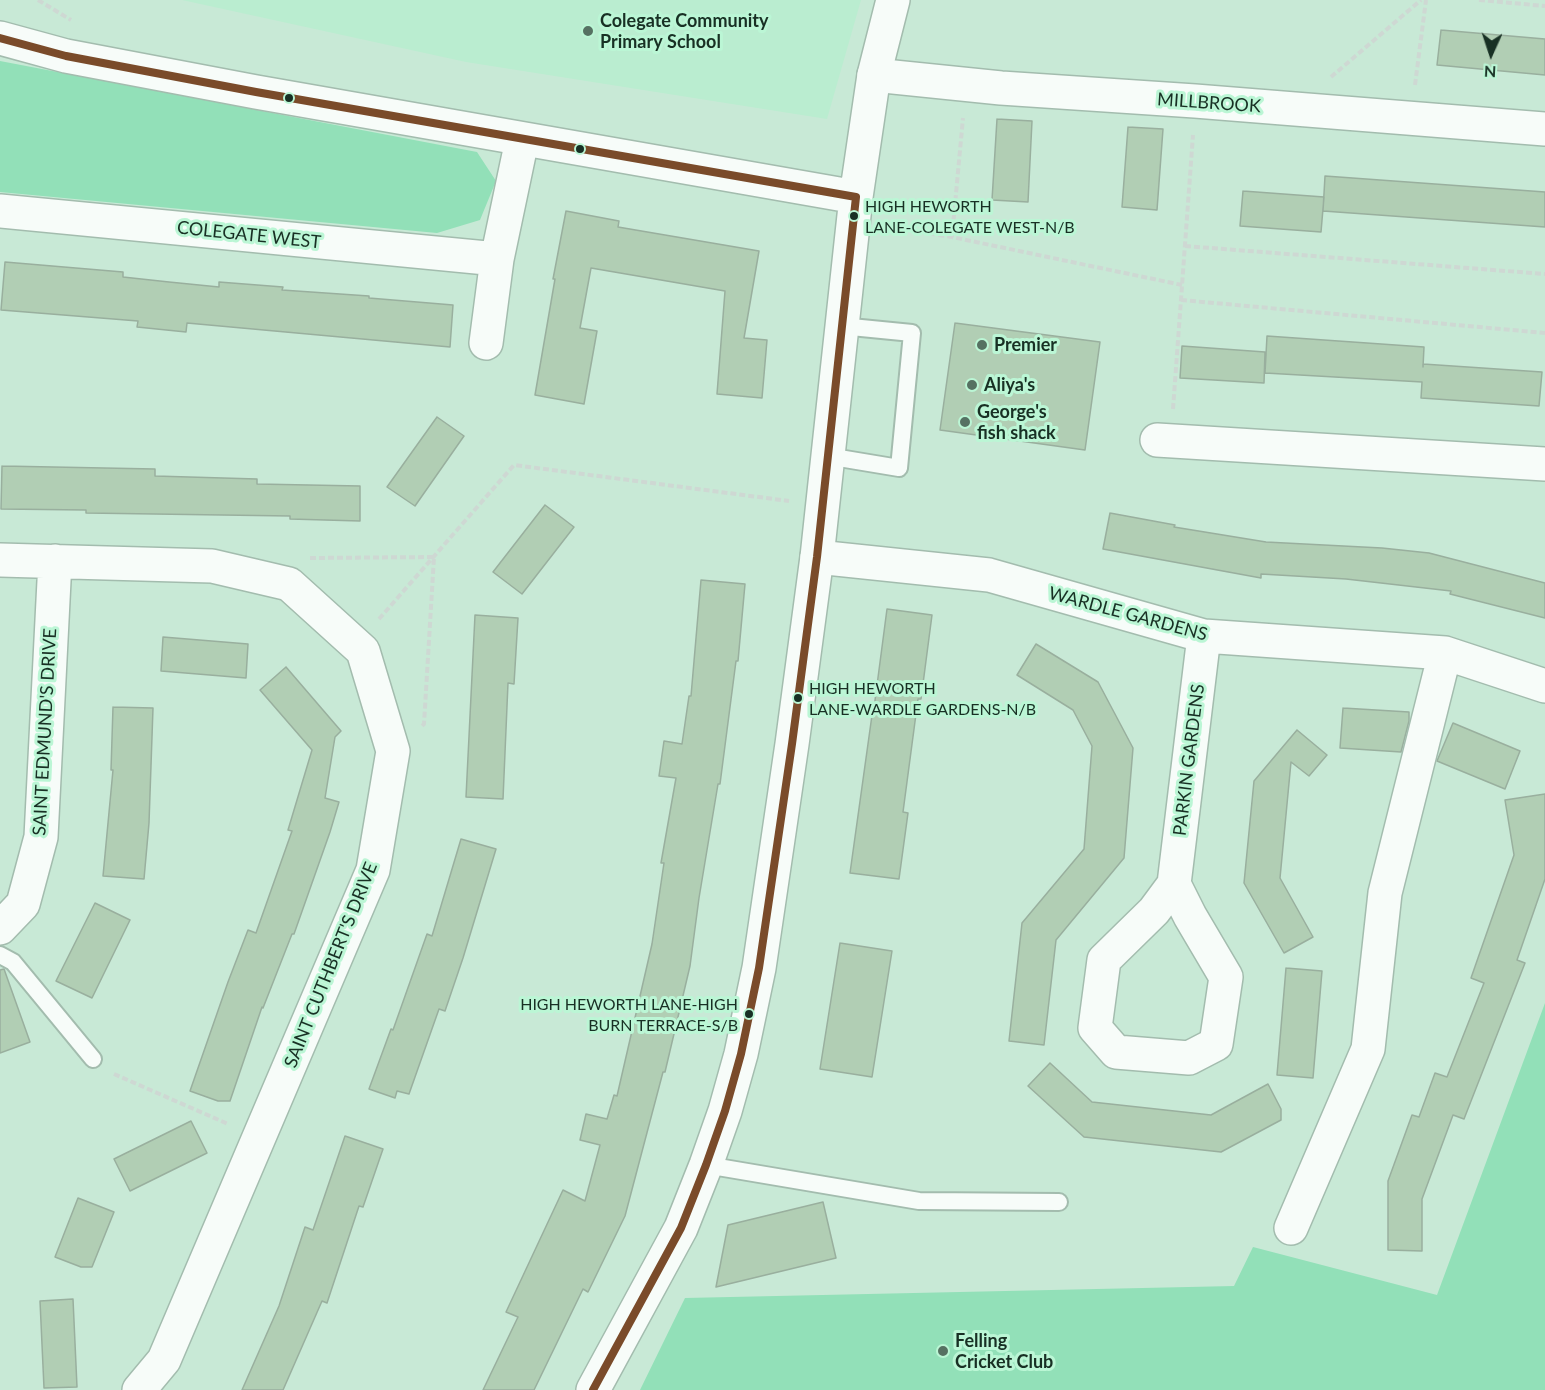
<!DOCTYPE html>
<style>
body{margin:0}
#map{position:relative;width:1545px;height:1390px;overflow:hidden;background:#c8e9d6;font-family:Lato,sans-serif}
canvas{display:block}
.north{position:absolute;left:1461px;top:24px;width:60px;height:60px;-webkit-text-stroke:4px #bbf6d5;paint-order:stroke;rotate:183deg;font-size:16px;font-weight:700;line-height:24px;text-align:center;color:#183024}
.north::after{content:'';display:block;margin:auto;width:21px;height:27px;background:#183024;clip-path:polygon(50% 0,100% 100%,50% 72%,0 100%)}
</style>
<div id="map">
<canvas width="1545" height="1390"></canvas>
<div class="north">N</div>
</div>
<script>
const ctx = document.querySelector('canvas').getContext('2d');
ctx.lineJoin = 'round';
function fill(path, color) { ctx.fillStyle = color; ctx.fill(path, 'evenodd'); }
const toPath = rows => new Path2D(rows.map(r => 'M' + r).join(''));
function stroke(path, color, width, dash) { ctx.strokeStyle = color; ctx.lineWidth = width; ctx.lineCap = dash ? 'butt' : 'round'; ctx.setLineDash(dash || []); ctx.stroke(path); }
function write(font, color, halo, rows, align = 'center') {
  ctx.font = font + ' Lato,sans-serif'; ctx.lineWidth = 6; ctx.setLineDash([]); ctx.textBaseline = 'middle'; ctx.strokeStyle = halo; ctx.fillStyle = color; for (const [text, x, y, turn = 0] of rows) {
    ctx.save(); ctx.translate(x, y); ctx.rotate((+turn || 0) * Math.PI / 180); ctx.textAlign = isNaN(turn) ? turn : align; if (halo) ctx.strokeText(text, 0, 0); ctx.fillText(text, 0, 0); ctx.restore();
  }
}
fill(toPath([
 [182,0,861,0,827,119,466,62]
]), '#baedd0');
fill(toPath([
 [0,61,477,152,496,181,480,220,437,233,0,192],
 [1545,1003,1545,1390,640,1390,685,1298,1234,1286,1253,1247,1437,1295]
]), '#92e0b8');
const building = toPath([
 [1441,30,1545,39,1545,75,1437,65,1441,30],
 [997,119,1032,121,1028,202,992,200,997,119],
 [1128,127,1163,129,1157,210,1122,207,1128,127],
 [1325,176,1545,192,1545,227,1323,211,1325,176],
 [1243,191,1324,197,1321,232,1240,226,1243,191],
 [566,211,619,221,618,227,759,251,744,338,767,340,762,398,717,394,725,291,591,268,580,328,597,331,584,404,535,395,555,279,553,279,566,211],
 [5,262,123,272,123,277,169,282,219,287,219,282,283,287,282,290,369,296,369,298,453,305,450,347,187,323,186,332,137,327,138,321,1,310,5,262],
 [955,323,1100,342,1085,450,940,430,955,323],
 [1267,336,1424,347,1423,367,1423,364,1542,372,1539,406,1421,398,1422,382,1265,373,1267,336],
 [1182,346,1265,352,1264,383,1180,378,1182,346],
 [437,417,464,436,415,506,387,487,437,417],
 [2,466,155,469,155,476,257,479,257,484,360,486,360,521,290,519,290,516,86,513,86,510,1,509,2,466],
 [545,505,574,527,522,594,493,572,545,505],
 [1110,513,1175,525,1174,527,1266,542,1382,548,1429,553,1545,583,1545,618,1450,594,1451,591,1346,579,1261,574,1261,578,1103,549,1110,513],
 [701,580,745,584,738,661,736,661,720,784,718,784,699,898,690,966,665,1072,663,1072,625,1216,588,1292,583,1289,534,1390,483,1390,518,1317,506,1312,563,1190,585,1201,600,1145,580,1140,586,1114,607,1119,614,1095,617,1096,652,944,664,863,661,863,676,778,659,776,664,741,682,744,689,696,691,696,701,580],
 [887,609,932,615,921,699,918,699,903,812,908,813,899,879,850,873,873,708,874,708,887,609],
 [475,615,518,618,514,684,508,683,503,799,466,797,475,615],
 [163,637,248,644,246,678,161,671,163,637],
 [1036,644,1098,682,1133,748,1124,858,1056,940,1044,1045,1009,1041,1022,923,1084,849,1092,746,1073,710,1017,675,1036,644],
 [286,667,341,731,335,737,325,798,339,802,330,832,294,934,292,934,263,1008,262,1007,230,1101,218,1101,190,1091,228,982,248,930,256,933,292,831,288,830,312,750,260,690,286,667],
 [113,707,153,708,149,823,144,879,103,876,113,770,111,770,113,707],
 [1343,708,1409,712,1409,721,1401,752,1340,748,1343,708],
 [1453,723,1520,751,1505,789,1437,761,1453,723],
 [1297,730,1327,755,1309,776,1291,762,1280,878,1313,937,1284,953,1244,883,1254,781,1297,730],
 [1545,794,1545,879,1517,960,1525,963,1464,1119,1453,1115,1422,1199,1422,1251,1388,1250,1388,1181,1412,1115,1419,1117,1435,1073,1447,1077,1484,983,1471,978,1514,855,1505,800,1545,794],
 [461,839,496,849,463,958,445,1011,439,1009,409,1094,397,1091,395,1098,369,1089,391,1029,393,1030,427,934,432,936,461,839],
 [95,903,130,920,92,998,56,981,95,903],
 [840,943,892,951,872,1077,820,1069,840,943],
 [1286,968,1322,971,1313,1078,1277,1075,1286,968],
 [4,969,30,1042,0,1053,0,970,4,969],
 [1050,1063,1092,1102,1211,1115,1268,1084,1281,1109,1281,1120,1221,1152,1084,1137,1028,1086,1050,1063],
 [191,1121,207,1153,130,1191,114,1159,191,1121],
 [345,1136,383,1149,363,1207,359,1206,327,1303,322,1301,283,1390,242,1390,279,1306,305,1227,313,1230,345,1136],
 [78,1198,114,1212,92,1267,81,1267,55,1257,78,1198],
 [823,1202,836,1258,716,1287,728,1225,823,1202],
 [73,1299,77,1387,44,1388,40,1301,73,1299]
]);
fill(building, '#b1ceb4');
stroke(building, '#99af9e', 1.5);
const lane = toPath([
 [827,456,899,468,912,333,841,326],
 [0,955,13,962,93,1059],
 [706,1165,919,1201,1059,1202]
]);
const street = toPath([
 [874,75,1001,88,1195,101,1545,129],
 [0,211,497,259],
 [486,343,497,259,522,140],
 [1157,440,1545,464],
 [817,557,989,575,1204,636,1445,653,1545,686],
 [0,560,212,566,289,584,363,651,393,751,373,870,164,1360,139,1390],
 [1174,884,1190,916,1226,977,1216,1044,1189,1058,1116,1052,1095,1028,1104,960,1154,911,1174,884,1204,636],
 [0,928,23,904,41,837,55,561],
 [1291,1228,1368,1049,1385,893,1445,653]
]);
const secondary = toPath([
 [0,38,66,56,256,92,856,197],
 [593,1390,681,1228,706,1165,725,1111,741,1054,759,968,792,744,817,557,856,197,874,75,893,0]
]);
stroke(lane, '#a3bcae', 20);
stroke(street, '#a3bcae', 36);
stroke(secondary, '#a3bcae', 36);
stroke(toPath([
 [38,0,71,20],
 [1479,0,1545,6],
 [1331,77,1421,0],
 [1415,85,1426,0],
 [885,227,952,237,1182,285],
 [952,237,963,118],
 [1185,246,1545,274],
 [1181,300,1545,333],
 [1173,409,1193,135],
 [310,558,434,557,424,724,421,727],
 [379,619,514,465,789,501],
 [114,1074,228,1124]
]), '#ced8d3', 4, [6, 3]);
stroke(lane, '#f7fcf9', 16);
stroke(street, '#f7fcf9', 33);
stroke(secondary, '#f7fcf9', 33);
stroke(toPath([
 [0,38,66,56,256,92,856,197,817,557,792,744,759,968,741,1054,725,1111,706,1165,681,1228,593,1390]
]), '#7a4b2a', 8);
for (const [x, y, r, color] of [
 [588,31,6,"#567162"],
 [289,98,5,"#183024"],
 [580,149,5,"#183024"],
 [854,216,5,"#183024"],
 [982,345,6,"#567162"],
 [972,385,6,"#567162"],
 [965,422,6,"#567162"],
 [798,698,5,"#183024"],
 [749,1014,5,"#183024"],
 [943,1351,6,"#567162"]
]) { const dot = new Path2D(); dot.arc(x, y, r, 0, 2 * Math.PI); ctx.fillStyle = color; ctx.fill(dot); stroke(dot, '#bbf6d5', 2); }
write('16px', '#183024', '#bbf6d5', [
 ["HIGH HEWORTH",865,207],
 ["LANE-COLEGATE WEST-N/B",865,228],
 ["HIGH HEWORTH",809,689],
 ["LANE-WARDLE GARDENS-N/B",809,710],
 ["HIGH HEWORTH LANE-HIGH",738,1005,"right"],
 ["BURN TERRACE-S/B",738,1026,"right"]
], 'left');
write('bold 18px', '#183024', '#bbf6d5', [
 ["Colegate Community",600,21],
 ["Primary School",600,42],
 ["Premier",994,345],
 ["Aliya's",984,385],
 ["George's",977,412],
 ["fish shack",977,433],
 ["Felling",955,1341],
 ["Cricket Club",955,1362]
], 'left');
write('18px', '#183024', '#bbf6d5', [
 ["MILLBROOK",1209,103,4],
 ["COLEGATE WEST",249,235,6],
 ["WARDLE GARDENS",1128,614,15],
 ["SAINT EDMUND'S DRIVE",45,732,-87],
 ["PARKIN GARDENS",1189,760,-83],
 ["SAINT CUTHBERT'S DRIVE",331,965,-68]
]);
</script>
